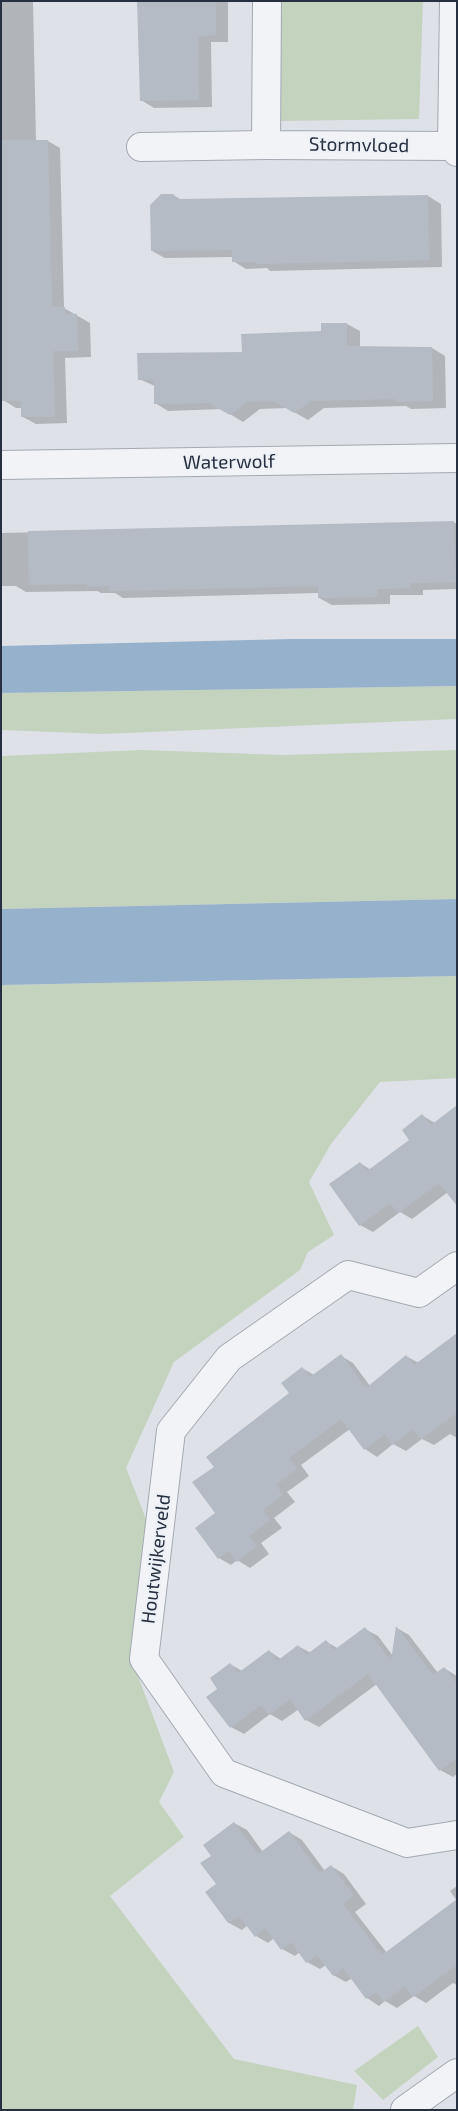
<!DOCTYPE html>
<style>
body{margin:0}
#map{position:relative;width:458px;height:2111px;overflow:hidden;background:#dee2e8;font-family:"Exo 2",sans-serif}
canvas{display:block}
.frame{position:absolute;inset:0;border:2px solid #263040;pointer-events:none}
</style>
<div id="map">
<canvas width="458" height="2111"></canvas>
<div class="frame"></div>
</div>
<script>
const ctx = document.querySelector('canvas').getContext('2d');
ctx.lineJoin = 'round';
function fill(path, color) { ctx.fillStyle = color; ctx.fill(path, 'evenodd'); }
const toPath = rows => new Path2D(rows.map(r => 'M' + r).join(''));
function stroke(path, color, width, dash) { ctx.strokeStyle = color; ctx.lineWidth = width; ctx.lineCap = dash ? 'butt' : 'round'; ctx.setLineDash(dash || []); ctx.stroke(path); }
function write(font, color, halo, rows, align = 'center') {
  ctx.font = font + ' "Exo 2",sans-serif'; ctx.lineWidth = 4; ctx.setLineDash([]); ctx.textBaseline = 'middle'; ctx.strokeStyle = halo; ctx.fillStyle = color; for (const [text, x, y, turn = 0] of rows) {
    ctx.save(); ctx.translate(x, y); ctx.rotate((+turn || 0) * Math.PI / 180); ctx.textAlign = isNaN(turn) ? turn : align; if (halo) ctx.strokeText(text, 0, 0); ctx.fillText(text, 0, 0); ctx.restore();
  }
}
fill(toPath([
 [279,1,423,1,419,119,279,121],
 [457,686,457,719,103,734,1,730,1,693],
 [142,750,283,755,457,750,457,899,1,909,1,756],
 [457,976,457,1078,380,1082,331,1144,309,1182,334,1235,308,1252,300,1270,174,1362,126,1468,157,1547,132,1660,174,1772,159,1802,184,1837,110,1896,234,2059,357,2085,353,2110,1,2110,1,985],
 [418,2026,438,2057,383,2100,354,2071]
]), '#c4d3be');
fill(toPath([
 [291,639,457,639,457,686,1,693,1,646],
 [457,899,457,976,1,985,1,909]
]), '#96b1cb');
fill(toPath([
 [1,1,33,1,36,141,48,141,60,148,64,308,90,323,91,357,65,358,67,423,36,424,23,417,23,408,16,408,3,400,1,310],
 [139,1,228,1,228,42,211,42,212,107,154,108,141,100],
 [173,195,182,200,428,196,441,204,442,267,270,271,267,268,246,269,233,261,233,257,165,258,152,251],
 [347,324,360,331,360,348,432,348,445,356,446,408,411,409,406,406,324,408,308,420,287,408,260,409,243,422,222,409,168,411,155,403,155,386,139,379,243,353],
 [457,523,457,589,423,590,423,595,390,595,390,604,332,605,319,598,319,593,123,598,115,593,101,593,97,591,26,592,16,586,1,586,1,533],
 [423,1116,435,1123,448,1192,412,1219,400,1212,373,1232,360,1225,360,1163,371,1170,411,1140],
 [457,1335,457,1438,450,1434,434,1445,422,1439,406,1451,393,1444,377,1457,365,1449,350,1429,301,1465,309,1476,287,1492,295,1502,274,1518,282,1528,261,1543,269,1554,250,1568,237,1560,231,1565,219,1558,215,1467,291,1393,302,1368,314,1375,341,1356,353,1363,370,1386,406,1356,419,1363],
 [397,1628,409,1635,438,1673,444,1668,457,1676,457,1774,453,1777,440,1770,377,1684,319,1727,306,1720,299,1709,282,1721,270,1714,244,1734,231,1727,219,1689,230,1664,242,1671,269,1651,281,1659,298,1646,311,1653,327,1642,339,1649,365,1629,378,1636,393,1656],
 [234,1823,247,1830,263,1852,289,1832,302,1840,325,1871,331,1866,344,1874,366,1904,355,1912,387,1953,457,1901,450,1891,457,1886,457,1985,453,1983,426,2003,414,1996,397,2008,385,2001,379,2006,367,1998,352,1978,346,1982,333,1975,326,1965,320,1969,307,1962,300,1952,295,1956,282,1949,274,1938,268,1943,256,1936,248,1925,242,1930,229,1923,207,1892,218,1885,213,1856]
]), '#0003');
fill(toPath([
 [137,1,216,1,216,35,198,36,199,100,140,101],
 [1,140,48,140,52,307,65,307,65,314,77,314,78,351,53,351,55,417,21,417,21,401,2,401],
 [161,194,173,194,178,199,428,195,429,260,256,264,256,262,232,262,232,250,151,251,150,205],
 [321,323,347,323,347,346,432,347,433,401,397,402,396,399,311,401,294,413,274,401,247,402,230,415,212,405,212,403,154,404,154,380,138,380,137,353,242,352,241,334,321,331],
 [454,521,456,582,411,583,410,588,377,589,378,597,318,598,318,586,109,591,109,586,87,587,87,584,29,585,28,531],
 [457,1105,457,1206,439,1183,398,1213,390,1203,359,1226,329,1184,360,1162,367,1171,409,1140,402,1130,422,1114,431,1125],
 [457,1333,457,1413,421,1439,413,1429,392,1445,385,1434,364,1450,341,1419,289,1458,297,1469,276,1485,283,1495,263,1510,270,1520,249,1536,257,1546,237,1562,228,1551,218,1559,195,1528,215,1513,192,1482,214,1467,206,1457,289,1393,281,1383,302,1367,310,1377,341,1354,366,1388,406,1355,414,1365],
 [396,1626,433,1675,444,1667,457,1684,457,1758,439,1771,368,1674,305,1721,290,1699,269,1715,261,1705,230,1728,206,1697,217,1689,210,1678,230,1663,238,1673,269,1650,277,1661,298,1645,306,1655,326,1640,334,1650,365,1627,391,1661],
 [234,1822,258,1854,289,1831,320,1873,331,1865,354,1896,343,1904,382,1955,457,1899,457,1965,413,1997,405,1986,384,2002,376,1992,366,1999,343,1968,333,1976,317,1955,306,1963,291,1942,281,1950,265,1928,255,1937,239,1916,228,1923,205,1892,216,1884,200,1863,211,1856,203,1845]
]), '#b5bbc5');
const minor = toPath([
 [454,1,452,146,457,152],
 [266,145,267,1],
 [141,147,266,145,452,146],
 [1,465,457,458],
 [457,1266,419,1293,348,1275,229,1358,171,1431,144,1659,224,1773,407,1843,457,1835],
 [405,2110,457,2073]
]);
stroke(minor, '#a3a9b2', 30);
stroke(minor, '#f1f3f6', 28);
write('19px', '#263040', '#edf1f6', [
 ["Stormvloed",359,145,1],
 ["Waterwolf",229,462,-1],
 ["Houtwijkerveld",156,1559,-83]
]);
</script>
